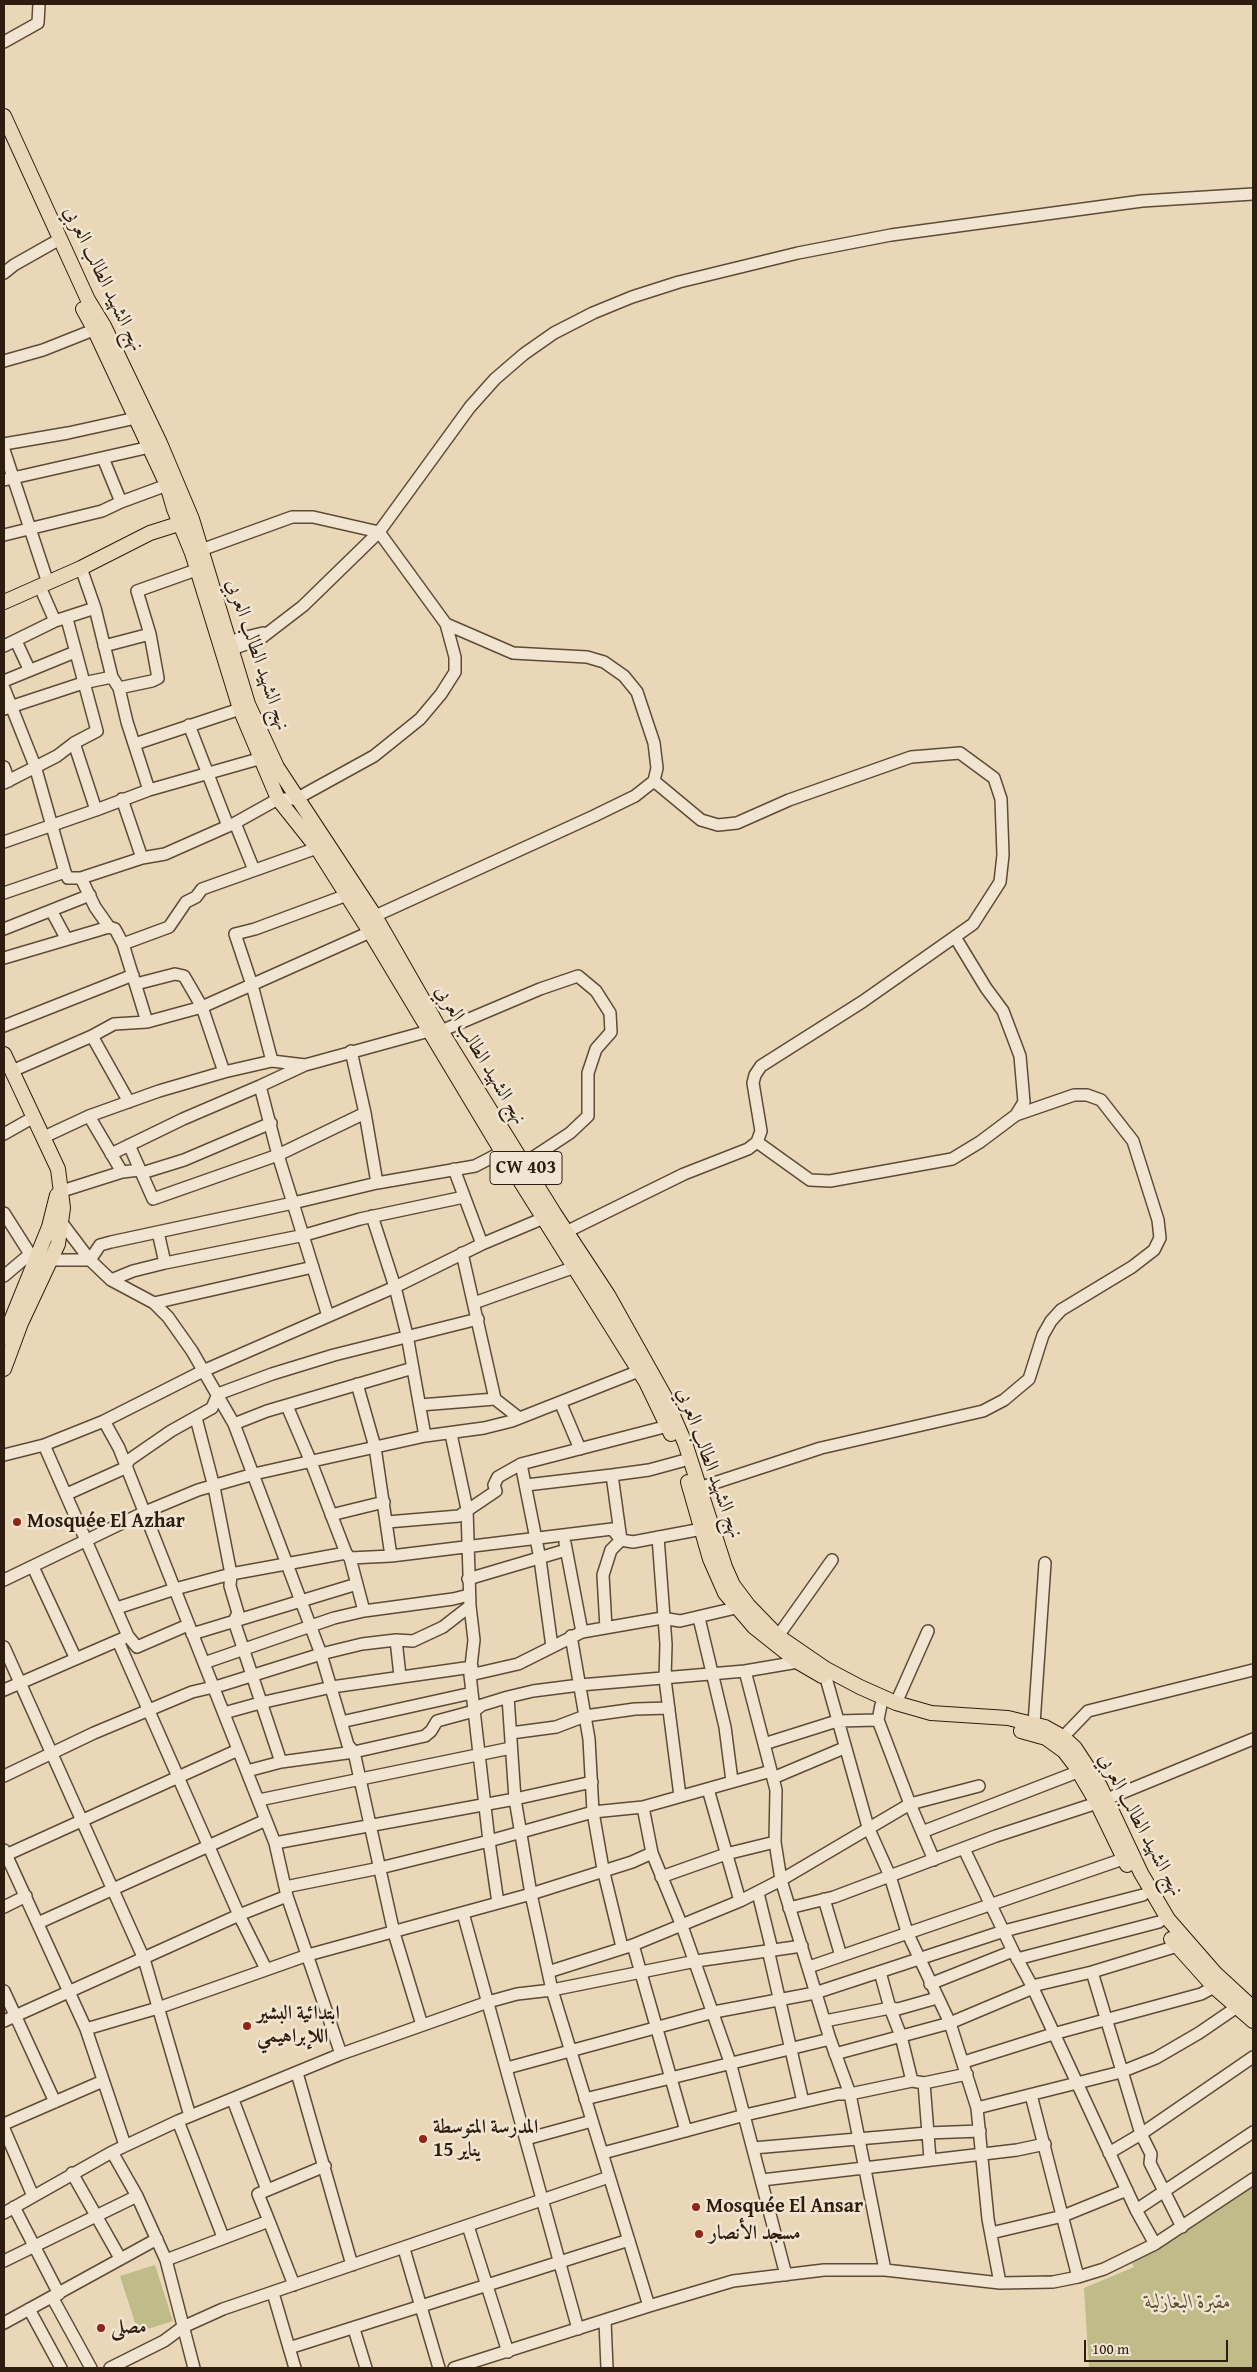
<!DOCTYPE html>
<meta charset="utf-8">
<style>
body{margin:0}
#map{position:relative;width:1257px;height:2372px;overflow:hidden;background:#ead7b8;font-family:"Gentium Book Plus",serif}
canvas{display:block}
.frame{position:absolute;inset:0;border:5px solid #2e1c0e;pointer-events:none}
.scale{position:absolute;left:1084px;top:2340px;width:144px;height:22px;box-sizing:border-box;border:2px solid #2e1c0e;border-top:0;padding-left:6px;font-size:15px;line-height:18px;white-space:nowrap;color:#2e1c0e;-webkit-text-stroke:4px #f1e5d1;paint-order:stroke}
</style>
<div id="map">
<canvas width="1257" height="2372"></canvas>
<div class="frame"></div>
<div class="scale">100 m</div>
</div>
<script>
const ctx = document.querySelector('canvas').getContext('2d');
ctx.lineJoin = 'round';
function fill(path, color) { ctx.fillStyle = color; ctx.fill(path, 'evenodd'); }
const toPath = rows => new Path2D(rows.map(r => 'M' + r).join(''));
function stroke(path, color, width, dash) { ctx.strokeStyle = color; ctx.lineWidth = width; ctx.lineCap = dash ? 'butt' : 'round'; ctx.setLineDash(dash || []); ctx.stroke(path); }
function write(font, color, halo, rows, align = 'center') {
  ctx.font = font + ' "Gentium Book Plus",Amiri,serif'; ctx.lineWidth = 5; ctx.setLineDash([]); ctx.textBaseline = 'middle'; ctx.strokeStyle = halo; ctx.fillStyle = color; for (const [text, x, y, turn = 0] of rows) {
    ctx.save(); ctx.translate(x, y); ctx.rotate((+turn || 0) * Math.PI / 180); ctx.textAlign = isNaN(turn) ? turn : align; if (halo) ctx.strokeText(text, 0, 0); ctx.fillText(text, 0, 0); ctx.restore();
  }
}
fill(toPath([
 [1253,2184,1253,2368,1089,2368,1084,2288,1134,2267,1131,2261],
 [155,2265,173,2321,138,2332,120,2276]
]), '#bfbc89');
const minor = toPath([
 [4,42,38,23,39,4],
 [4,273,14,265,60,239],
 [4,361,43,350,101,327],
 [4,444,68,433,136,418],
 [4,450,48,583],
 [103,458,121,502],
 [4,480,150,447],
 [4,535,102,511,121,502,167,485],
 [201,550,292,517,313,517,379,532,446,624,513,653,587,657,604,662,624,676,637,692,654,743,657,768,654,781,635,796,594,816,375,916],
 [81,568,95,608,112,677,119,688,127,722,149,790],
 [40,587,55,621],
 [67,619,97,731,74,743],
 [16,641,29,669],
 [222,643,263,633],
 [4,646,55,621,95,608],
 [104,646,150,634],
 [224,652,260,639,303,606,379,532,470,407,495,379,524,354,554,333,593,313,632,297,679,282,798,253,891,235,1142,201,1253,194],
 [4,681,75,652],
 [4,688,35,766,65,872,68,878,81,878,142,858,165,854,235,823,278,799,296,799,374,756,420,719,441,694,455,672,455,657,446,624],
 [119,688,152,681,158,678,150,634,137,591,196,570],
 [4,709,83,683,112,677],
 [189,725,228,826],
 [135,744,240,709],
 [4,767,9,781],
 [4,783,57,756,74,743,96,810,149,790,262,758],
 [122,799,142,858],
 [235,823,254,870],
 [4,842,96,810],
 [81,878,95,907,109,927,115,929,123,944,147,1022],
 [4,893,65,872],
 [52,912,66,938],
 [4,929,90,895],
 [123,944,169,927,186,902,196,897,202,889,317,848],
 [4,958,109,927],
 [136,984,175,974,184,976,202,1007,224,1072],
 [4,1026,133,975],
 [441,1031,540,989,578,976,596,991,610,1013,611,1032,596,1049,588,1073,588,1116,570,1133,523,1164],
 [92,1036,129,1102],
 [272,1061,252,985,235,934,255,929,347,895],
 [12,1071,92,1036,114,1024,147,1022,202,1007,370,932],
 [260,1086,278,1155,328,1316],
 [365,1113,377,1183],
 [89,1116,122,1172],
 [4,1134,34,1117],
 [44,1137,89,1116,159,1091,224,1072,272,1061,305,1065,429,1031],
 [757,1142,810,1180,830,1181,952,1159,980,1142,1016,1115,1024,1102,1020,1056,1003,1011,986,988,955,937],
 [129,1145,153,1199,278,1155,365,1113,351,1051],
 [111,1154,183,1119,260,1086,305,1065],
 [454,1169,482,1244],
 [142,1173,184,1160,271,1123],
 [62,1191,122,1172,140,1170],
 [4,1213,30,1254,50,1260,90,1260],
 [372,1216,395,1287,407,1335,425,1436],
 [62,1223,90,1260,111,1280,154,1303,168,1317,192,1351,234,1424,321,1654,348,1745,354,1752,394,1933,422,2025],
 [158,1232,165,1263],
 [566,1232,684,1174,748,1149,757,1142,761,1131,753,1083,755,1075,761,1066,862,1002,973,924,1000,882,1003,855,1001,799,994,778,960,753,911,757,789,800,737,823,718,825,701,820,654,781],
 [462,1253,495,1399,518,1417],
 [90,1260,100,1245,111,1242,293,1203,377,1183,475,1166,502,1152],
 [4,1276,30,1254],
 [111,1280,133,1271,165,1263,305,1235,360,1219,464,1197],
 [154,1303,313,1267],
 [474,1303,575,1267],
 [357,1384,375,1447,391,1556],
 [561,1404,580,1449],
 [420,1405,495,1399],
 [287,1406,311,1462,346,1553,350,1558,364,1611],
 [196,1418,214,1487,231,1574,230,1586,238,1613,234,1621,281,1762],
 [104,1421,119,1448,275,1843,287,1896,341,2054],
 [234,1424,267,1411,413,1368],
 [451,1434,467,1509,470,1606,474,1640,470,1675,489,1841,498,1903],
 [44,1445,128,1636,137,1647,188,1625],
 [4,1455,44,1445,104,1421,203,1371,395,1287,482,1244,551,1215],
 [521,1464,540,1559,552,1647],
 [526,1485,612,1475,649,1470,682,1461],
 [699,1488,821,1448,983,1411,1004,1400,1029,1379,1043,1335,1051,1321,1061,1310,1132,1267,1154,1250,1160,1238,1158,1220,1133,1141,1101,1100,1087,1095,1074,1095,1016,1115],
 [67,1494,125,1468,129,1460,171,1431,212,1408,218,1394,272,1374,334,1355,478,1319],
 [331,1515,384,1502],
 [387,1522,459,1516,496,1491,494,1485,498,1477,521,1464,668,1426],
 [658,1537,666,1644,665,1679,680,1796],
 [565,1543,582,1632],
 [350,1558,391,1556,604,1530,612,1529,621,1540,633,1542,702,1529],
 [33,1567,75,1657],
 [468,1579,566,1550],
 [4,1580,145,1512,198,1490,254,1474,425,1436,484,1428,512,1421,639,1371],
 [117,1608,175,1589,231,1574,346,1553],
 [699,1618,725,1727,732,1781],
 [606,1628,603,1575,611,1550,621,1540,612,1475],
 [192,1634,357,1584],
 [571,1636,589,1739,593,1812,603,1869,622,1947],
 [778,1636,832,1560],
 [396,1640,400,1676],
 [118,1641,239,1915,266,1969],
 [4,1647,144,1959,190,2116],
 [204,1663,334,1618,364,1611,453,1599,469,1595],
 [745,1671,776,1790,775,1842,781,1880,830,2039,850,2094,885,2270],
 [470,1675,518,1664,582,1632,662,1618,680,1621,744,1606],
 [826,1678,868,1827,890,1876,907,1932,950,2023,977,2108,988,2219,1000,2283],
 [4,1690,124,1638],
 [508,1697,515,1799,531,1894,552,1990,649,2306],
 [896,1703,928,1631],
 [224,1713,260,1703,332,1687,472,1667],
 [878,1720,910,1804,934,1860],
 [341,1722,472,1693],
 [1034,1724,1045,1563],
 [511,1733,556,1727,585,1716,635,1709,669,1708],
 [1063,1737,1088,1711,1253,1670],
 [764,1744,837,1721,878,1720,881,1705],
 [247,1771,281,1762,354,1752,425,1736,431,1731,437,1721,474,1711,482,1705,508,1697,533,1691,580,1685,745,1671,798,1662],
 [4,1776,94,1733,192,1692,222,1685,321,1654,362,1644,396,1640,413,1641,443,1627,470,1606],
 [773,1778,844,1748],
 [708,1789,740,1901],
 [1107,1799,1253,1739],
 [259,1800,511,1748],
 [643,1807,652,1853,682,1926,730,2062,786,2275],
 [922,1832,1080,1771],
 [275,1843,515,1799,592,1782],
 [964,1849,1013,1951,1032,1986,1136,2210,1155,2244],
 [4,1850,86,2029,125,2145],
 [6,1855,238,1750],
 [661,1877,726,1854,775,1842],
 [285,1887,380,1868,489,1841,593,1812,643,1807,771,1771],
 [758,1893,772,1950,769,1954,803,2102],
 [824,1899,841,1956],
 [4,1907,26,1896],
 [789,1908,834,1897,996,1836,1097,1803],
 [463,1913,578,2329],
 [38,1923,266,1820],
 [633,1945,686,2131],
 [1017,1959,1159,1922],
 [809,1967,1132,1856],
 [548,1972,633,1945,740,1901,781,1880,910,1804,979,1786],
 [880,1972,890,2008,901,2036,912,2081],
 [1092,1972,1141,2134,1151,2154,1150,2163,1182,2227],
 [930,1984,1013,1951],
 [1032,1986,1092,1972,1184,1944],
 [4,1991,55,2102],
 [4,2021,239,1915,287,1896],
 [825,2021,890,2008,898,2009,937,1998],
 [86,2029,158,2008,308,1955,531,1894,632,1862,652,1853],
 [835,2054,950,2023,1033,1988],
 [964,2062,1053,2034,1201,1994,1214,1987],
 [507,2068,714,2012,815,1993,1004,1931,1143,1895],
 [297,2073,352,2265],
 [924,2083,930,2159],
 [1031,2095,1078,2277],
 [585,2099,830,2039],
 [233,2100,267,2190],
 [977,2108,1121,2072,1156,2058,1199,2033,1237,2007,1244,2006],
 [178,2121,223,2237],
 [4,2124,103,2081],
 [4,2129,33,2196],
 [526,2139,592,2121],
 [753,2148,927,2133,980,2131],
 [112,2152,137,2196,166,2260,194,2368],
 [603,2153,745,2115,838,2094,850,2094,912,2081,924,2083,967,2074],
 [1109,2153,1141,2134,1253,2057],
 [72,2173,120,2258],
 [762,2180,1017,2150,1045,2144],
 [14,2207,59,2294],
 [1136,2210,1253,2132],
 [4,2213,112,2152,178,2121,341,2054,488,2002,517,1994,552,1990,696,1961,802,1946],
 [269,2221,294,2285],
 [468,2226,508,2352],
 [991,2233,1063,2216,1127,2190],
 [404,2249,439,2368],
 [166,2260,269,2221,258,2194,325,2166],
 [4,2261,137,2196],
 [273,2293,295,2368],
 [52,2297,91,2368],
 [29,2309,61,2368],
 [605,2321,607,2368],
 [4,2323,157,2239],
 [354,2329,366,2368],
 [289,2348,629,2240],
 [110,2368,164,2341,183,2327,223,2309,609,2177],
 [454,2368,649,2306,733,2281,824,2270,885,2270,1000,2283,1053,2282,1078,2277,1104,2269,1155,2244,1253,2179]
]);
const major = toPath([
 [4,116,88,300,104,326,160,443,192,519,248,704,277,767,375,916,438,1026,554,1213,608,1295,665,1397,685,1443,725,1567,733,1585,748,1605,778,1636,826,1669,860,1687,896,1703,931,1713,1008,1718,1045,1727,1063,1737,1075,1748,1100,1786,1141,1873,1168,1919,1216,1974,1253,2008],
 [83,309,95,331,167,485,174,509,192,553,240,709,278,799,317,848,370,932,502,1152,646,1382,671,1434],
 [4,602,81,568,150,533,188,521],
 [4,1054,58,1169,63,1208,58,1244,21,1323,4,1369],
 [4,1338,49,1227,57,1195],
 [688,1482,710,1559,725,1593,754,1627,798,1662,822,1676],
 [1021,1731,1046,1738,1064,1751,1074,1764,1097,1803,1127,1865],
 [1171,1939,1214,1987,1253,2021]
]);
stroke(minor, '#5d4b38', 14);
stroke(major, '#2e1c0e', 16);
stroke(minor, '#f1e5d1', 11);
stroke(major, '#ead7b8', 14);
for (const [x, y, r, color] of [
 [17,1522,5,"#8f2418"],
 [247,2026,5,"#8f2418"],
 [423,2139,5,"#8f2418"],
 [696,2207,5,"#8f2418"],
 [699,2234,5,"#8f2418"],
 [101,2328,5,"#8f2418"]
]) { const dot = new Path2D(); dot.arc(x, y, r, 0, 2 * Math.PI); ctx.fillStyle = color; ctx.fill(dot); stroke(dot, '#f1e5d1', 2); }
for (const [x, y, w] of [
 [526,1168,72]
]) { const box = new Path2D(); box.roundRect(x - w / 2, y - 16.5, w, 33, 4); ctx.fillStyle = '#f1e5d1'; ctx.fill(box); stroke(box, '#2e1c0e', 1); }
write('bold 19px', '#2e1c0e', null, [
 ["CW 403",526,1168]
]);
write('20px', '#2e1c0e', '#f1e5d1', [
 ["نهج الشهيد الطالب العربي",103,279,64],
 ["نهج الشهيد الطالب العربي",257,655,71],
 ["نهج الشهيد الطالب العربي",480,1055,59],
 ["نهج الشهيد الطالب العربي",709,1463,70],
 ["نهج الشهيد الطالب العربي",1140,1825,62]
]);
write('bold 20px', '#2e1c0e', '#f1e5d1', [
 ["Mosquée El Azhar",27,1522],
 ["ابتدائية البشير",257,2014],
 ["اللإبراهيمي",257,2037],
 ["المدرسة المتوسطة",433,2128],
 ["15 يناير",433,2151],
 ["Mosquée El Ansar",706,2207],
 ["مسجد الأنصار",709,2234],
 ["مصلى",111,2328]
], 'left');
write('italic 20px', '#5a4c33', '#f1e5d1', [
 ["مقبرة البغازلية",1188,2303]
]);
</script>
